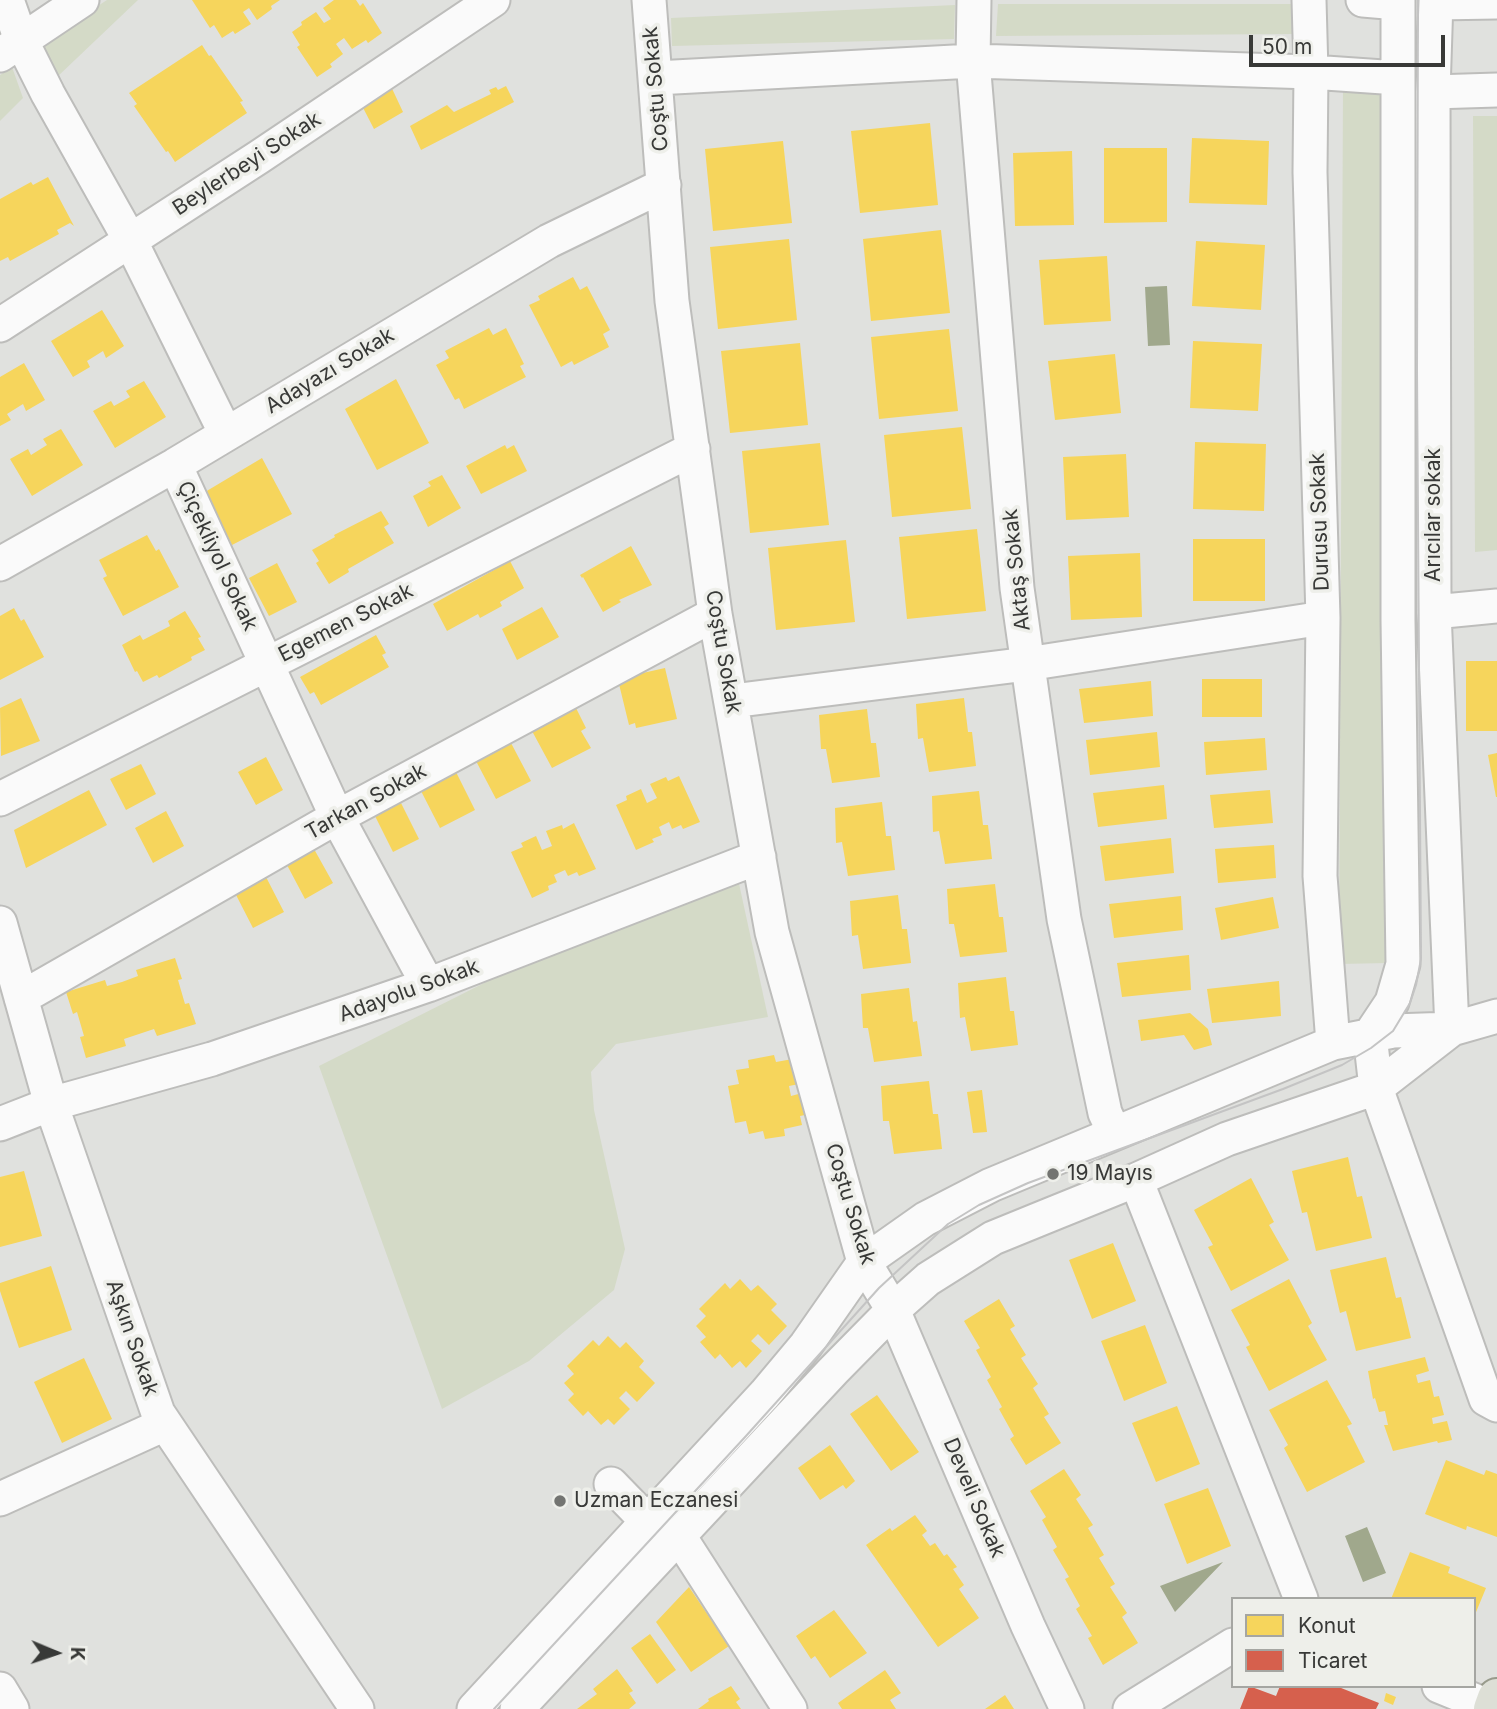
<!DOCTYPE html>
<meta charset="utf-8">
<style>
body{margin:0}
#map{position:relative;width:1497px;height:1709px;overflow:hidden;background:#e0e1de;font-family:Inter,sans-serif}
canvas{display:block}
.legend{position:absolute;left:1231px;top:1597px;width:245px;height:91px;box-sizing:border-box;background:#eeefea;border:2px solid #a5a6a2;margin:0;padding:9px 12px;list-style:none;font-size:21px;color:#383937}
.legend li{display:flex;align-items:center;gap:14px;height:35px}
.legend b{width:35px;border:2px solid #a5a6a2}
.north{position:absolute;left:21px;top:1618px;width:70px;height:70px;-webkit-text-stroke:5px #eeefea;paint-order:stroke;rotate:92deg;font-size:19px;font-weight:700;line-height:28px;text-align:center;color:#383937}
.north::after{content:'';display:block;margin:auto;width:24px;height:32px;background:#383937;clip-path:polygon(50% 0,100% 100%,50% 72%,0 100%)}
.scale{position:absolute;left:1249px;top:35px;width:196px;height:32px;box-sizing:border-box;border:4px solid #383937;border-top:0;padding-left:9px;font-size:21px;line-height:24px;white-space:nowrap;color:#383937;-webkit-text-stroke:5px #eeefea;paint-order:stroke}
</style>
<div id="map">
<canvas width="1497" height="1709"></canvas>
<ul class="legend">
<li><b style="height:19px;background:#f6d55c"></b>Konut</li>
<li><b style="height:19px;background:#d6604d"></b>Ticaret</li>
</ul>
<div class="north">K</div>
<div class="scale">50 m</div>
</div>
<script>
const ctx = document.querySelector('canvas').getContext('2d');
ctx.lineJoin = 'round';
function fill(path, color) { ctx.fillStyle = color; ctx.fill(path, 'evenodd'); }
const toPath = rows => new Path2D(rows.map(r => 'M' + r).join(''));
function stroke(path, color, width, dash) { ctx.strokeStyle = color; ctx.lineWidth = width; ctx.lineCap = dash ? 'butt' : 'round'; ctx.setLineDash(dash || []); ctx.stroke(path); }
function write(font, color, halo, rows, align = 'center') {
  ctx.font = font + ' Inter,sans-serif'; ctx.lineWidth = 7; ctx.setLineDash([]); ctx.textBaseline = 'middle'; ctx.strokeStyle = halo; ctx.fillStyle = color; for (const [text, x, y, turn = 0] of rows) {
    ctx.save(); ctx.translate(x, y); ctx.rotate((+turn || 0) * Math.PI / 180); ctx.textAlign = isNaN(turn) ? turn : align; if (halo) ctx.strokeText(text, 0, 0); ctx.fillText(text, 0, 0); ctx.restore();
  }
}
fill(toPath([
 [107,0,138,0,56,78,39,53,47,39],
 [998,4,1298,4,1295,34,996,36],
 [955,5,954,39,672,46,671,18],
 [12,67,23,98,0,121,0,75],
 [1393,85,1388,963,1339,964,1343,86],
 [1497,116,1497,550,1475,552,1473,116],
 [738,879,768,1017,616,1044,591,1072,594,1110,625,1249,614,1290,529,1361,442,1409,319,1066,520,965]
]), '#d4dac7');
fill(toPath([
 [1167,286,1170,345,1148,346,1145,287],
 [1367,1527,1386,1573,1363,1582,1345,1536],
 [1223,1562,1175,1612,1160,1586]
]), '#a0a88c');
fill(toPath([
 [192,0,280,0,271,6,272,9,257,20,249,8,243,12,251,24,235,34,233,31,222,38,214,25,210,28],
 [334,0,356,0,360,6,363,3,382,33,368,43,366,40,352,49,344,38,336,44,343,54,330,64,332,67,317,77,297,47,300,45,292,32,302,25,301,22,316,12,324,23,331,19,323,8],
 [202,45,209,56,211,55,243,101,240,102,247,113,175,162,168,151,166,152,134,106,137,104,129,93],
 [388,80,403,112,374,129,358,98],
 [506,86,514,102,421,150,410,126,447,105,454,112,491,94,489,90,496,87,498,90],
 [930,123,938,205,860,213,851,131],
 [1192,138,1269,141,1267,205,1189,203],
 [783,141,792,223,713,231,705,149],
 [1104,148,1167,148,1167,222,1104,223],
 [1072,151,1074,225,1015,226,1013,153],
 [48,177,74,226,70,223,57,230,59,234,10,261,8,257,0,261,0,199,31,182,33,185],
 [941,230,950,313,871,321,863,239],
 [789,239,797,320,718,329,710,247],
 [1196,241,1265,245,1261,310,1192,306],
 [1107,256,1111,321,1044,325,1039,260],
 [573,277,580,290,587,286,610,330,603,334,609,347,574,365,572,361,561,367,529,305,540,300,538,296],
 [102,310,124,346,106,358,103,351,87,361,90,367,73,377,51,341],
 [489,328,493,335,506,328,524,364,520,366,526,377,464,409,459,398,455,400,436,365,449,358,445,351],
 [949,329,958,411,879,419,871,337],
 [1193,341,1262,344,1258,411,1190,408],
 [800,343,808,425,730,433,721,351],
 [1115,354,1121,413,1055,420,1048,361],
 [24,363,45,400,26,411,23,404,7,414,11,420,0,426,0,377],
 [396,379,429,443,377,470,345,409],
 [144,381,166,417,115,448,93,411,111,401,114,406,130,397,126,391],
 [962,427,971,509,892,517,884,435],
 [61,429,83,465,32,496,10,459,28,449,31,455,47,445,43,439],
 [1195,442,1266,444,1264,511,1193,509],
 [820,443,829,525,750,533,742,451],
 [505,445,507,449,514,445,527,471,481,494,466,466],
 [1126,454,1129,517,1066,520,1063,457],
 [262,458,292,514,232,545,205,492],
 [442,475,461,508,428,527,413,496,431,486,428,482],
 [381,511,389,524,384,527,394,543,348,569,349,572,329,584,316,563,319,561,312,550,335,537,334,535],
 [977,529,986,611,907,619,899,537],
 [147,535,156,551,159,549,179,587,123,616,103,578,107,576,99,560],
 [1193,539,1265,539,1265,601,1193,601],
 [846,540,855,622,776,630,768,548],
 [631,546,652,585,619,600,621,602,603,612,583,577,582,578,580,575],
 [1140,553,1142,617,1071,620,1068,556],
 [510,561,524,588,500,602,502,606,480,618,478,614,447,631,433,604],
 [277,563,297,602,269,616,249,578],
 [542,607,559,637,517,660,502,629],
 [14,608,21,621,24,619,44,657,0,680,0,616],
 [185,611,201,637,198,638,205,650,191,657,192,660,159,678,157,675,143,682,137,671,135,672,122,645,140,635,143,640,170,626,168,621],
 [376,635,386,653,382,655,389,667,321,705,314,692,310,694,300,677],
 [1466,661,1497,661,1497,731,1466,731],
 [665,668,677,719,636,728,635,723,629,725,619,684,626,682,625,677],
 [1202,679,1262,679,1262,717,1202,717],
 [1151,681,1153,716,1084,723,1079,689],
 [21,698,40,741,1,756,0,708],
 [964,698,968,732,972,732,976,766,929,772,923,738,918,739,916,704],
 [576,708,586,728,581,731,591,748,552,768,532,731],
 [867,709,871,743,876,743,880,777,832,783,826,749,821,749,819,715],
 [1157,732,1160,767,1090,775,1086,740],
 [1265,738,1267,770,1206,775,1204,742],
 [511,743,531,781,496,799,476,761],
 [1497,753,1497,797,1496,797,1488,755],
 [266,757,283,790,256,805,238,772],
 [141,764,156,794,126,810,110,779],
 [456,772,475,810,440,828,421,791],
 [679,776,700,822,683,829,681,825,672,829,669,822,659,827,662,835,652,839,654,842,636,850,616,805,627,800,626,796,641,789,647,803,657,798,650,784,666,777,668,781],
 [1164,785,1167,819,1098,827,1093,793],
 [89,790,107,825,26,868,14,830],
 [1270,790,1273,823,1214,828,1210,795],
 [979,791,983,825,988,825,992,859,945,864,939,831,933,832,932,796],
 [882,802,886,836,891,836,895,870,848,876,842,842,836,843,835,808],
 [401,803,419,839,393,852,375,816],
 [166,811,184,846,153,863,135,828],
 [574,823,596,869,579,876,577,872,568,876,565,870,554,875,557,882,548,886,549,890,532,898,511,852,523,847,521,843,536,836,542,850,552,846,546,831,562,825,563,829],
 [1171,838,1174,873,1105,881,1100,846],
 [1274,845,1276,878,1218,883,1215,849],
 [314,849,333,883,305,899,287,865],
 [266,877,284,912,253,928,235,893],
 [995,884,999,917,1003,917,1007,952,960,957,954,924,949,924,947,889],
 [898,895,902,929,907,929,911,963,863,969,858,935,852,936,850,901],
 [1181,896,1183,930,1114,938,1109,904],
 [1273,897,1279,928,1221,940,1215,908],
 [1189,955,1191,990,1122,997,1117,963],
 [175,958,182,979,178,980,185,1004,189,1003,196,1024,157,1036,154,1029,124,1039,126,1046,86,1058,80,1037,84,1036,77,1012,73,1014,66,992,105,980,107,986,122,982,138,976,136,970],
 [1006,977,1010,1011,1014,1011,1018,1045,971,1051,965,1017,960,1018,958,983],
 [1279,981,1281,1016,1212,1023,1207,989],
 [909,988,913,1022,917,1021,922,1056,874,1062,868,1028,863,1028,861,994],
 [1190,1013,1208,1029,1212,1045,1194,1050,1184,1035,1141,1041,1138,1020],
 [774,1055,776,1062,798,1058,804,1083,789,1086,791,1096,806,1092,810,1114,800,1116,802,1125,784,1129,785,1136,765,1139,763,1131,749,1134,746,1121,735,1123,728,1086,739,1084,736,1070,749,1068,748,1060],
 [929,1081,933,1114,938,1114,942,1149,894,1154,889,1121,883,1121,881,1086],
 [982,1090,987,1132,973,1133,967,1092],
 [1348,1157,1357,1197,1362,1196,1372,1238,1316,1251,1307,1212,1302,1213,1292,1171],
 [24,1171,42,1236,0,1247,0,1177],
 [1251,1178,1274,1222,1269,1225,1289,1260,1231,1291,1208,1247,1213,1245,1194,1210],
 [1113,1243,1136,1301,1092,1319,1069,1260],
 [1386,1257,1396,1298,1401,1297,1411,1338,1356,1351,1346,1311,1340,1313,1330,1270],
 [51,1266,72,1330,19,1348,0,1291,0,1283],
 [740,1279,751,1291,758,1285,777,1304,771,1310,787,1326,769,1345,758,1334,751,1341,762,1351,746,1368,740,1361,732,1368,720,1354,715,1359,700,1342,706,1337,696,1326,706,1316,699,1309,725,1283,730,1289],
 [1289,1279,1312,1323,1308,1326,1327,1360,1269,1391,1246,1347,1250,1345,1231,1310],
 [999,1299,1015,1326,1010,1329,1026,1355,1021,1358,1038,1384,1033,1388,1049,1414,1044,1417,1061,1443,1026,1465,1010,1439,1014,1436,999,1409,1002,1407,987,1380,991,1377,976,1350,980,1348,964,1321],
 [1145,1325,1167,1383,1124,1401,1101,1341],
 [608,1336,620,1348,626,1342,644,1361,639,1367,655,1383,637,1402,626,1391,619,1398,630,1409,614,1425,608,1419,601,1425,588,1411,583,1416,568,1400,574,1394,564,1383,574,1374,567,1366,593,1340,599,1346],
 [1425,1357,1429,1371,1416,1375,1418,1383,1430,1380,1434,1397,1439,1396,1444,1415,1432,1418,1433,1424,1447,1421,1452,1440,1438,1443,1437,1441,1393,1451,1384,1425,1388,1425,1385,1411,1379,1412,1375,1398,1373,1399,1368,1371],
 [84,1358,112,1419,62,1443,34,1382],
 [1327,1380,1352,1424,1347,1426,1365,1462,1307,1492,1284,1448,1288,1445,1269,1410],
 [877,1395,919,1452,891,1471,850,1414],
 [1177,1406,1200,1464,1156,1482,1132,1423],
 [830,1445,855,1481,846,1489,843,1485,820,1500,798,1468],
 [1446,1460,1484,1475,1486,1470,1497,1474,1497,1537,1467,1526,1466,1530,1425,1514],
 [1064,1469,1081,1495,1076,1499,1093,1525,1088,1528,1104,1555,1099,1558,1115,1584,1110,1587,1127,1613,1122,1617,1138,1643,1103,1665,1088,1638,1092,1636,1076,1609,1080,1606,1065,1579,1069,1577,1053,1550,1057,1547,1042,1520,1046,1517,1030,1491],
 [1208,1488,1231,1546,1187,1564,1164,1504],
 [915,1515,927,1531,922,1535,930,1546,935,1543,944,1556,947,1554,957,1567,953,1569,964,1585,959,1589,979,1618,938,1647,866,1545,890,1528,892,1531],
 [1410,1552,1450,1567,1448,1573,1486,1588,1474,1617,1474,1599,1391,1599],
 [689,1587,729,1646,691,1672,656,1622],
 [834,1610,867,1653,830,1678,815,1656,811,1659,796,1636],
 [650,1634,676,1670,657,1684,631,1648],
 [617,1669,633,1691,629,1693,636,1703,629,1709,577,1709,597,1694,593,1689],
 [885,1670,901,1693,890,1700,896,1709,842,1709,838,1703],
 [731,1686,740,1699,736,1702,741,1709,698,1709,709,1701,708,1699],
 [1386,1693,1396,1697,1393,1705,1384,1701],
 [1005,1695,1014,1709,985,1709]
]), '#f6d55c');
fill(toPath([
 [1249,1686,1276,1696,1280,1686,1336,1686,1379,1703,1376,1709,1240,1709]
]), '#d6604d');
const minor = toPath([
 [7,0,21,40,48,94,130,240,226,434],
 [649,0,672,301,715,614,772,932,864,1262,893,1310,1028,1626,1067,1709],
 [974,0,973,61,1017,588,1064,919,1105,1113,1114,1132],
 [1309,0,1311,72,1310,172,1323,618,1320,876,1333,1043],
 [1363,0,1398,3],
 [1398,0,1398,620,1403,964,1392,1002,1370,1035,1376,1088,1486,1399,1497,1405],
 [1436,0,1433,92,1434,612,1452,1029],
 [1436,3,1497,2],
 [0,55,82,0],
 [656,78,973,61,1311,72,1398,78],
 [1433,92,1497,90],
 [0,325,259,157,493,0],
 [175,465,337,817,428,985],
 [0,564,175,465,549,241,664,185],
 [1434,612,1497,606],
 [732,701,1027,664,1323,618],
 [0,799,693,449],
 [0,923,51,1104,158,1413,357,1709],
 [21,998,337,817,715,614],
 [0,1124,51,1104,212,1059,428,985,759,857],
 [1136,1180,1301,1599],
 [611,1484,647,1521],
 [0,1499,165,1424],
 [679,1536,790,1709],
 [1439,1686,1493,1708],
 [0,1689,12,1709],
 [474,1709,765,1394,806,1345,864,1262,925,1219,991,1185,1333,1043,1393,1031,1452,1029,1497,1016],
 [517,1709,833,1371,893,1310,928,1279,993,1238,1047,1216,1136,1180,1227,1139,1376,1088,1452,1029],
 [1130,1709,1233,1645]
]);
const major = toPath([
 [1493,1709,1497,1698]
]);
stroke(minor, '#bdbdbb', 37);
stroke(major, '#989b8c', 42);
stroke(minor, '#fafafa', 33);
stroke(major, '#dddfd6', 38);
stroke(toPath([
 [494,1709,746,1436,879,1288,948,1224,979,1205,1028,1183,1283,1089,1342,1065,1371,1048,1393,1031,1410,1003,1416,985,1421,959,1417,370,1418,0]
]), '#c4c4c4', 2);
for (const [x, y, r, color] of [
 [1053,1174,7,"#737471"],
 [560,1501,7,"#737471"]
]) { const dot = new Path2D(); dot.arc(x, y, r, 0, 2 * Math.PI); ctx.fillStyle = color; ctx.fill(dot); stroke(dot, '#eeefea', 2.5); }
write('21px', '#383937', '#eeefea', [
 ["Coştu Sokak",656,89,-95],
 ["Beylerbeyi Sokak",247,164,-33],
 ["Adayazı Sokak",330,371,-31],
 ["Arıcılar sokak",1434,515,-90],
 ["Durusu Sokak",1320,522,-92],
 ["Çiçekliyol Sokak",217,556,65],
 ["Aktaş Sokak",1017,570,-96],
 ["Egemen Sokak",346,623,-27],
 ["Coştu Sokak",723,652,80],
 ["Tarkan Sokak",366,802,-29],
 ["Adayolu Sokak",409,991,-20],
 ["Coştu Sokak",850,1204,73],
 ["Aşkın Sokak",132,1338,71],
 ["Develi Sokak",974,1498,67]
]);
write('21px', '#383937', '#eeefea', [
 ["19 Mayıs",1067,1174],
 ["Uzman Eczanesi",574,1501]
], 'left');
</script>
